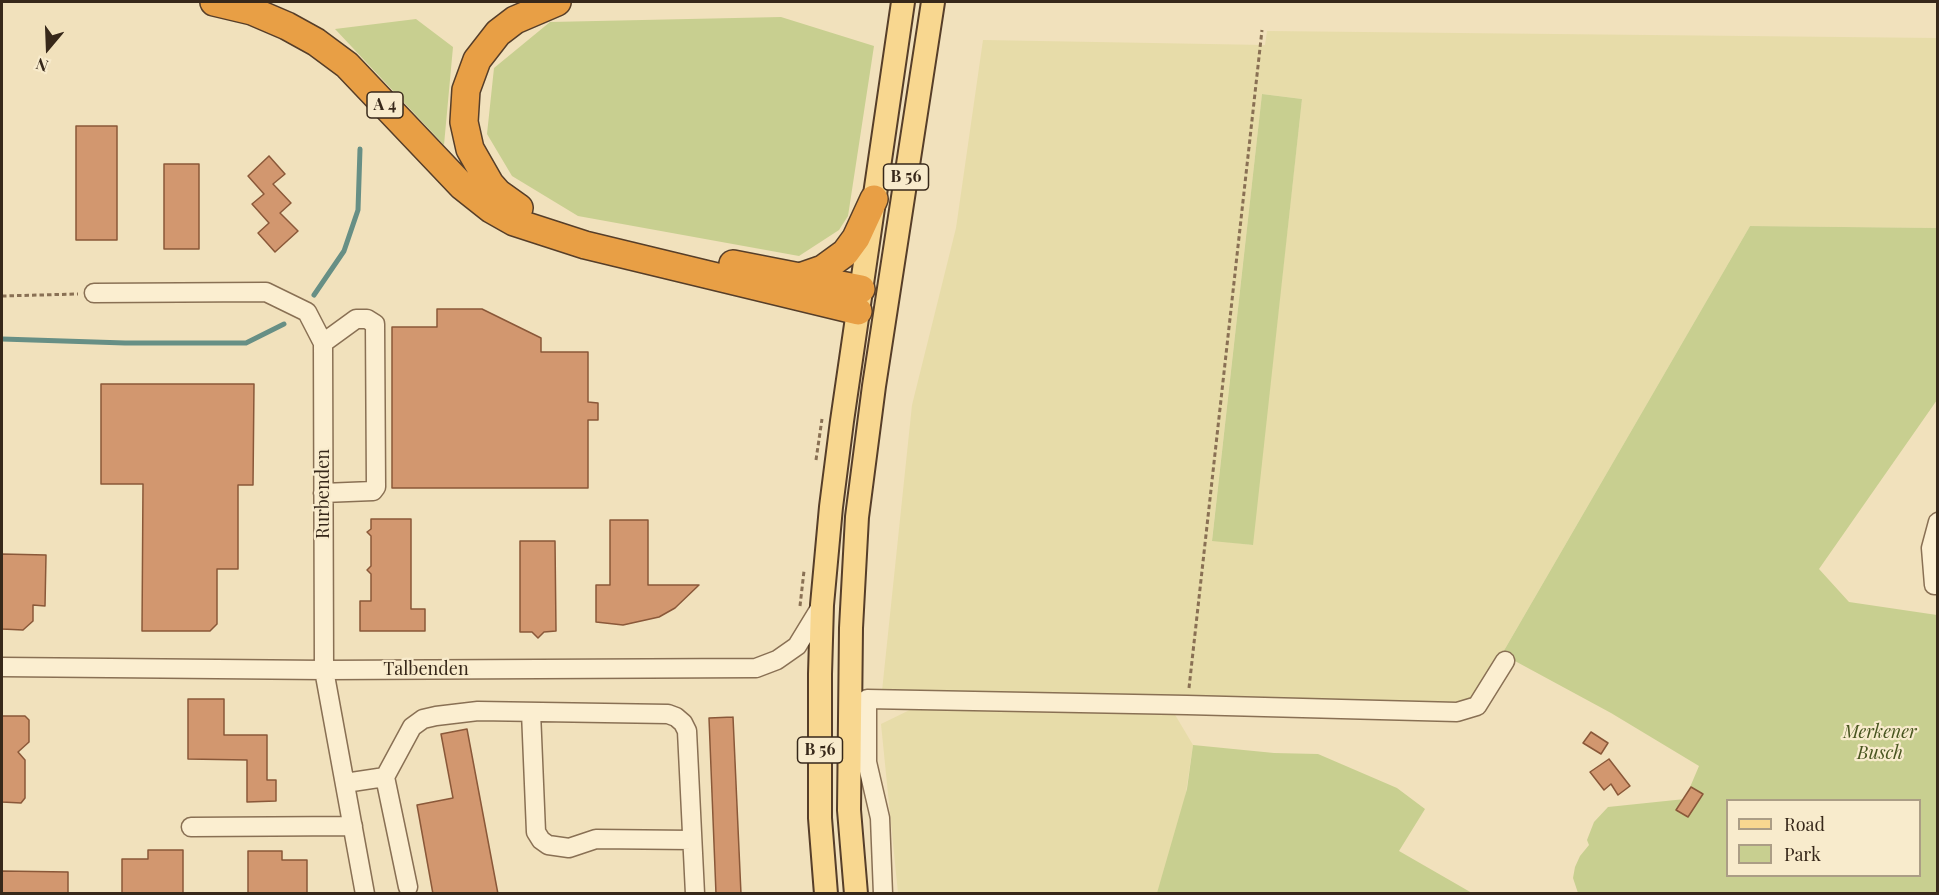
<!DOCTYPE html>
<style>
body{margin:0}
#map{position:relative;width:1939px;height:895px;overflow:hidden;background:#f1e1bc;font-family:"Playfair Display",serif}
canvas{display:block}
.frame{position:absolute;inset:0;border:3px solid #37281a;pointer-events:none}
.legend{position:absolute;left:1726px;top:799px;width:195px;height:78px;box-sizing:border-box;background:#f8ebcc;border:2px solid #ab9d85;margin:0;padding:8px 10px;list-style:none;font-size:18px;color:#37281a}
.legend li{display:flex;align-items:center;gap:12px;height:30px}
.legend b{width:30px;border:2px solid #ab9d85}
.north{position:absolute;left:18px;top:18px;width:60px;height:60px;-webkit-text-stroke:4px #f8ebcc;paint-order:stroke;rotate:199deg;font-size:16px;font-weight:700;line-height:24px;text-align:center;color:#37281a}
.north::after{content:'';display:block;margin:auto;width:21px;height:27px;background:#37281a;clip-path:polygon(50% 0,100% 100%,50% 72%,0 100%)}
</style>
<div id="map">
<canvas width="1939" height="895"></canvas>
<div class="frame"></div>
<ul class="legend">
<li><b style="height:8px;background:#f8d790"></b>Road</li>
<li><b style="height:16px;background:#c8cf90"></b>Park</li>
</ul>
<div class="north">N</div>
</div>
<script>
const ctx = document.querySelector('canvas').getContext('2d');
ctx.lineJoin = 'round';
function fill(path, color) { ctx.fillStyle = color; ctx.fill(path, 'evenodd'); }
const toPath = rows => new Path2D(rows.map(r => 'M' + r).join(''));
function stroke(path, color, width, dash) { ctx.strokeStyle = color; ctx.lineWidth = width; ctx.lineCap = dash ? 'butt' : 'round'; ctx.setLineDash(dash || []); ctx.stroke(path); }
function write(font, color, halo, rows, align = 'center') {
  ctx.font = font + ' "Playfair Display",serif'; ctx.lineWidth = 4.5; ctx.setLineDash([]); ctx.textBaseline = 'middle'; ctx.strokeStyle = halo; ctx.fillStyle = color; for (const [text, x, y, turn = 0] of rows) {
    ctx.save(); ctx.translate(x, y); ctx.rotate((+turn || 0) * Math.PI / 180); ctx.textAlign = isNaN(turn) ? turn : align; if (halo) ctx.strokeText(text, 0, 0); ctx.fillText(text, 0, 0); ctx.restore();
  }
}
fill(toPath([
 [1267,31,1937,38,1937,228,1750,226,1477,697,1449,703,882,691,912,405,956,228,983,40,1265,45],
 [1262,94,1302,99,1252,545,1212,540],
 [920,705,1174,713,1193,745,1171,893,898,893,881,724]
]), '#e7dca9');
fill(toPath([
 [781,17,874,46,848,216,839,230,799,256,578,216,512,176,487,134,494,68,550,22],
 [416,19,453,47,444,145,335,29],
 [1262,94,1302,99,1253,545,1212,541],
 [1750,226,1937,228,1937,400,1819,569,1849,602,1937,615,1937,893,1578,893,1573,878,1575,867,1580,856,1589,845,1587,840,1594,822,1608,807,1685,799,1699,766,1611,713,1502,654],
 [1728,800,1920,800,1920,876,1728,876],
 [1193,745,1274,753,1318,754,1397,788,1425,809,1399,851,1472,893,1157,893,1187,789]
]), '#c8cf90');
stroke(toPath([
 [314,295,344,251,358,210,360,149],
 [2,339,125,343,246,343,284,324]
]), '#678f85', 5);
const building = toPath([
 [76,126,117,126,117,240,76,240,76,126],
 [269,156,285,174,273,184,291,203,280,213,298,231,275,252,258,233,269,223,252,204,264,194,248,176,269,156],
 [164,164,199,164,199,249,164,249,164,164],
 [437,309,482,309,541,338,541,352,588,352,588,402,598,403,598,420,588,420,588,488,392,488,392,327,437,327,437,309],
 [101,384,254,384,253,485,238,485,238,569,217,569,217,624,210,631,142,631,143,484,101,484,101,384],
 [371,519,411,519,411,609,425,609,425,631,360,631,360,601,371,601,371,574,367,570,371,566,371,536,367,532,371,529,371,519],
 [610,520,648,520,648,585,699,585,675,608,659,617,623,625,596,622,596,585,610,585,610,520],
 [520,541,555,541,556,631,544,632,538,638,532,632,520,632,520,541],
 [2,554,46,555,45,606,33,605,33,621,23,630,2,629,2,554],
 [188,699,224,699,224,735,267,735,267,780,276,780,276,801,247,802,247,760,188,759,188,699],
 [2,716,25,716,29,720,29,742,18,752,25,760,25,798,21,803,2,802,2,716],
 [733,717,741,894,716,894,709,718,733,717],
 [467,729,498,894,433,894,417,805,453,798,441,734,467,729],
 [1591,732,1608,743,1601,754,1583,743,1591,732],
 [1609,759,1630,786,1618,795,1611,784,1604,790,1590,772,1609,759],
 [1691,787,1703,794,1688,817,1676,810,1691,787],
 [148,850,183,850,183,894,122,894,122,859,148,859,148,850],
 [248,851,282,851,282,860,307,860,307,894,248,894,248,851],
 [2,871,68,872,68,894,2,894,2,871]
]);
fill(building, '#d2976f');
stroke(building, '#8a5839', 1.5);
const minor = toPath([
 [94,293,266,292,307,312,323,343,324,670,365,894],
 [323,343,356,319,367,319,375,324,376,487,373,491,323,493],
 [1938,522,1931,548,1934,585,1938,585],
 [2,667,324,670,756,668,777,660,797,646,822,605],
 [531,712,536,832,541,840,548,845,569,848,596,839,692,840],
 [345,783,385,777],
 [191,827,353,826],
 [408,887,385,777,412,727,423,719,436,716,478,711,668,714,676,717,683,723,687,731,695,894],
 [883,894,880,818,867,762,867,699,1187,705,1457,712,1477,706,1505,661]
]);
const major = toPath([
 [826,894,820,818,820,674,822,605,831,507,842,421,903,2],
 [856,894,849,810,851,628,857,517,874,386,933,2]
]);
const highway = toPath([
 [214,2,252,11,287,26,316,42,347,65,462,186,491,209,514,222,585,245,858,311],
 [519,208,498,193,490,184,470,149,464,122,466,90,477,60,498,33,515,20,557,2],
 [733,264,861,289],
 [800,277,823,269,845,253,856,238,874,199]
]);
stroke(minor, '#897054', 21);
stroke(major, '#563e29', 26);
stroke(highway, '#563e29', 30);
stroke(toPath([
 [2,296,78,294],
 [816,460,822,419],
 [800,606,804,571],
 [1189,688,1262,30]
]), '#897054', 3, [4.5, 3]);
stroke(minor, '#fbeed0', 18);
stroke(major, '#f8d790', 22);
stroke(highway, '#e89f45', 27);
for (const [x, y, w] of [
 [385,105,36],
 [906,177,45],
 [820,750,45]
]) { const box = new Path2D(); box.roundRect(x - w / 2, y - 13, w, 26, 4.5); ctx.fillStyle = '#f8ebcc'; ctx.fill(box); stroke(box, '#37281a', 1.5); }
write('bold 16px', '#37281a', null, [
 ["A 4",385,105],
 ["B 56",906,177],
 ["B 56",820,750]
]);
write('18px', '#37281a', '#f8ebcc', [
 ["Rurbenden",323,494,-90],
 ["Talbenden",426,669]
]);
write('italic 18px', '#48551f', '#f8ebcc', [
 ["Merkener",1880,732],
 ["Busch",1880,753]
]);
</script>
